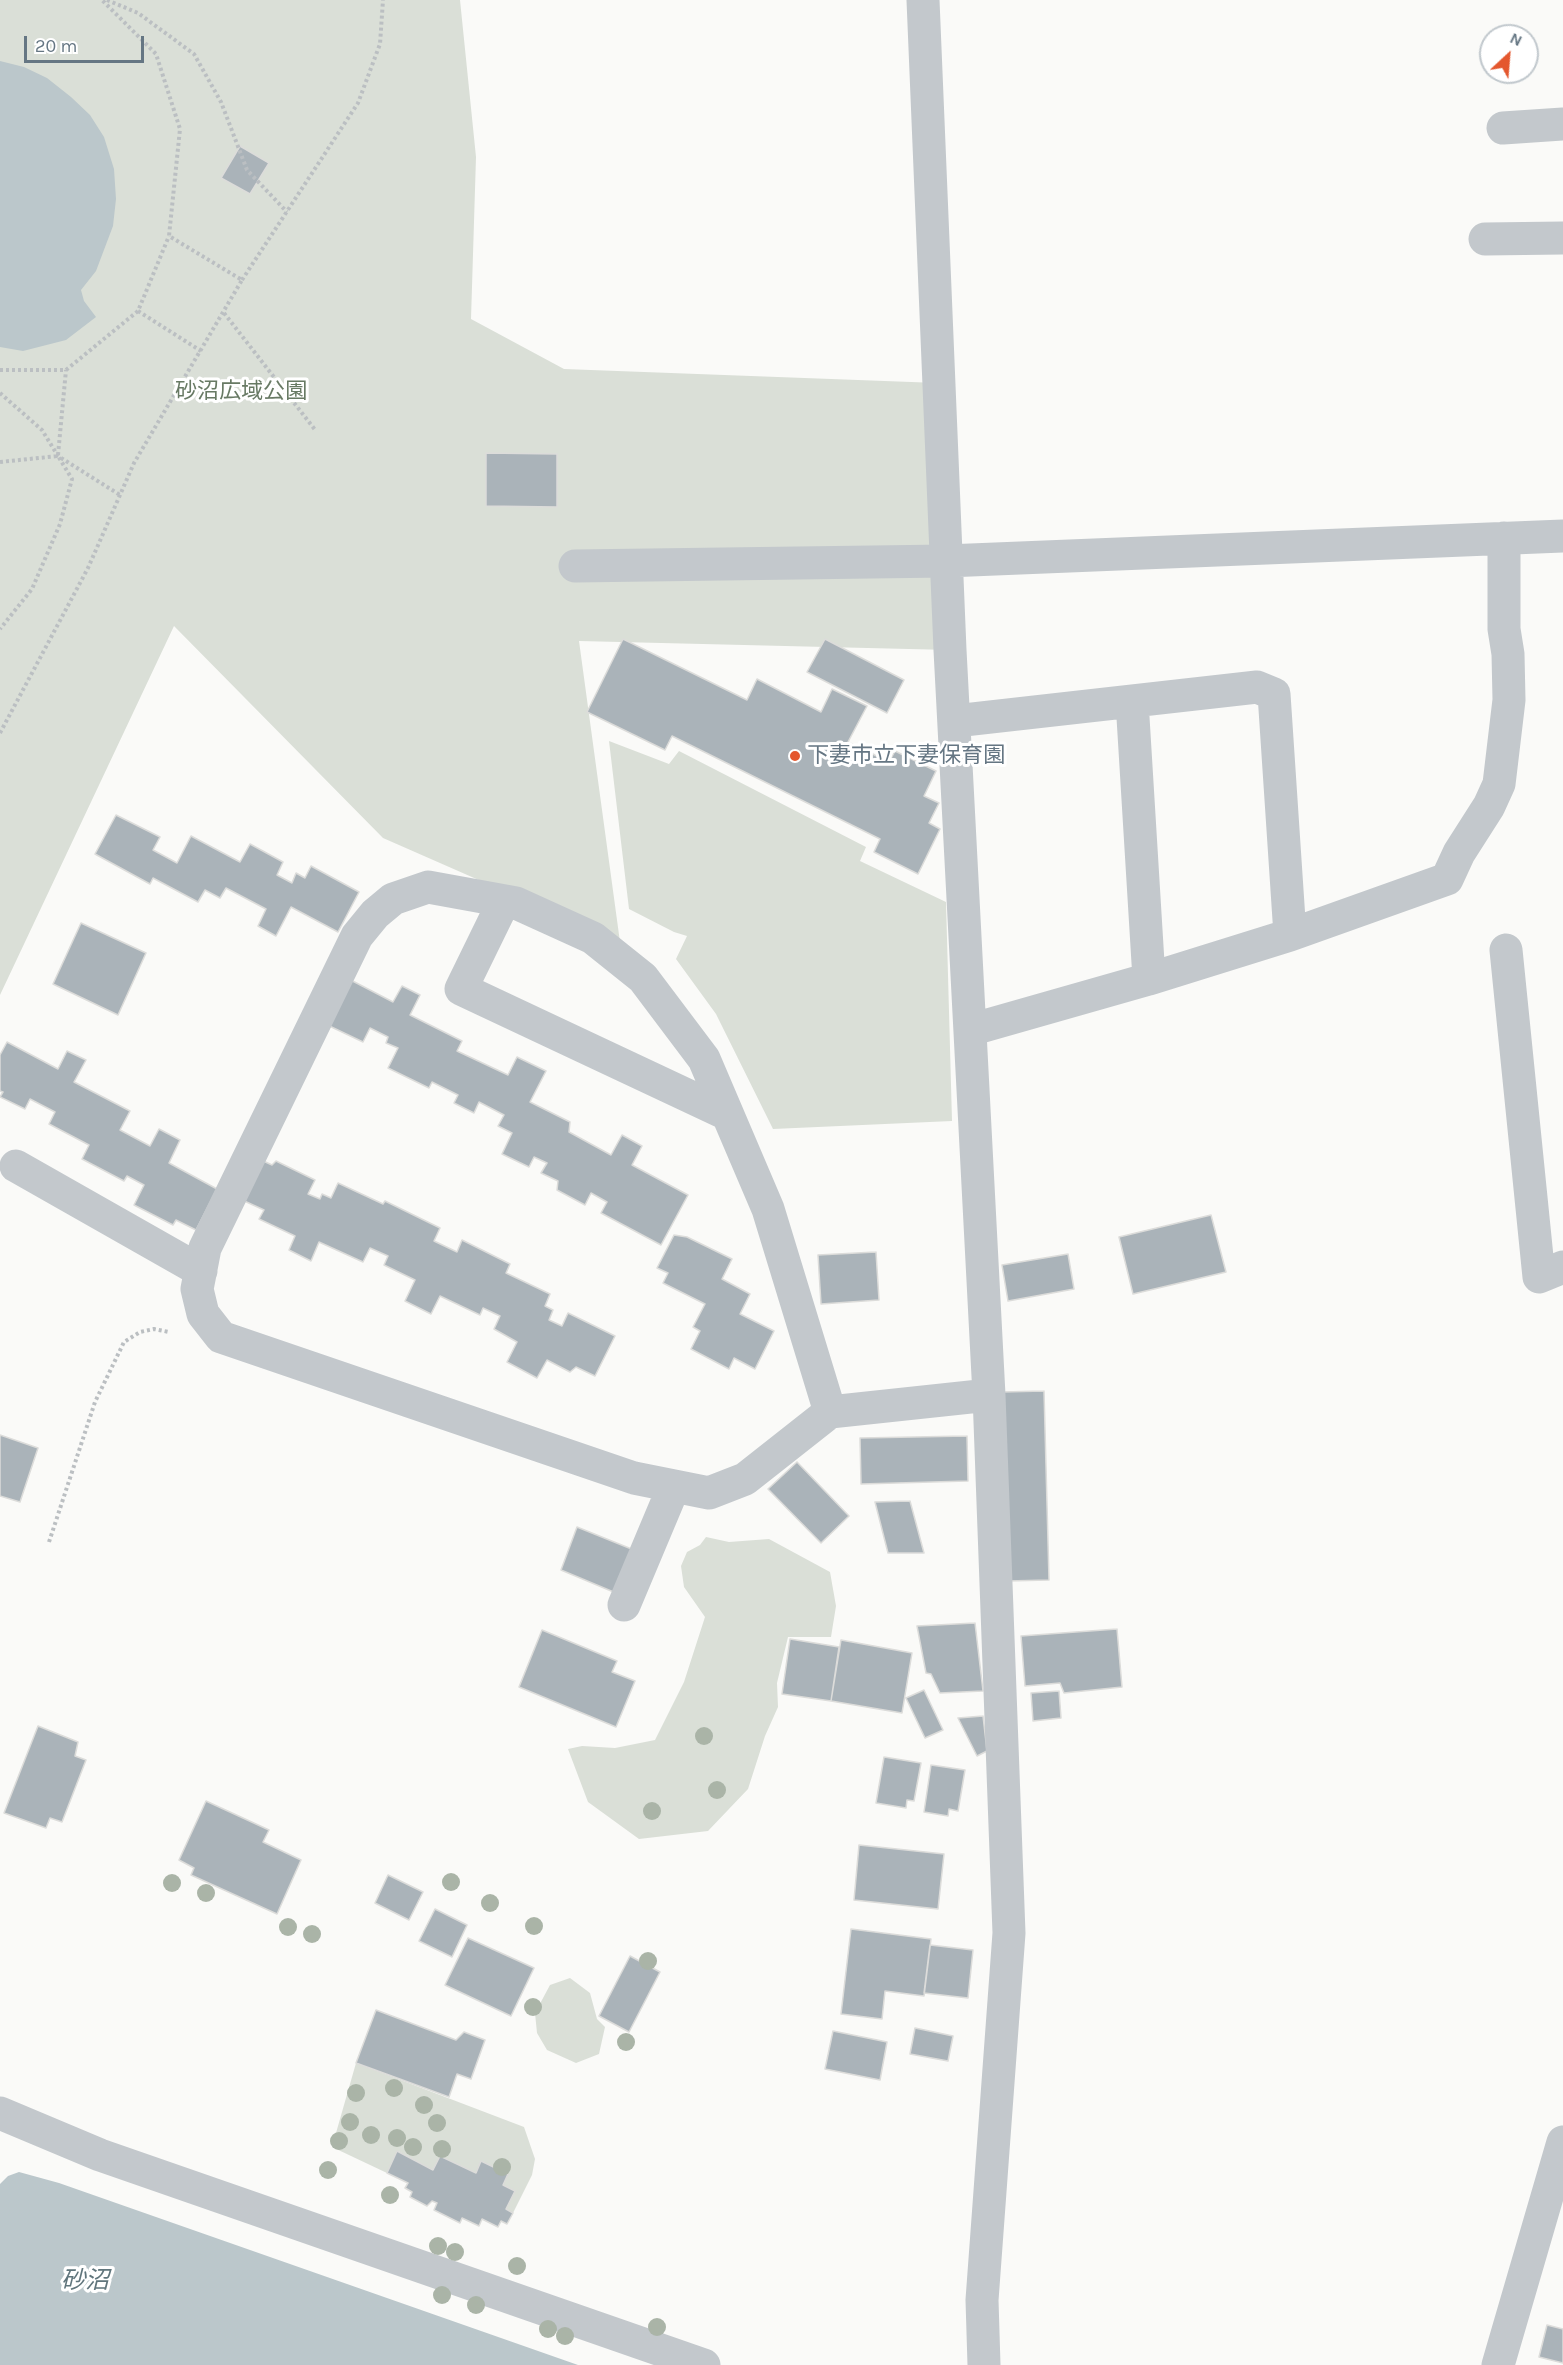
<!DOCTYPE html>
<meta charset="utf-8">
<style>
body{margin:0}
#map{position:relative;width:1563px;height:2365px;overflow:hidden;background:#fafaf8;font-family:Karla,sans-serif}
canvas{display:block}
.north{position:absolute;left:1479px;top:24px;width:60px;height:60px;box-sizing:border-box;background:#fff;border:2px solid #c1c8cd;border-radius:50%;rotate:26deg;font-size:16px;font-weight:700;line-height:24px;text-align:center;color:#657683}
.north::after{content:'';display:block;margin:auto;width:21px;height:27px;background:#e4572e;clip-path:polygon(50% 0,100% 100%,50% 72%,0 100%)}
.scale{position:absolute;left:24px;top:36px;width:120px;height:27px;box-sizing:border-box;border:3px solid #657683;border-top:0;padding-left:8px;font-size:18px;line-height:21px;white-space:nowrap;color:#657683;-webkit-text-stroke:4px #fff;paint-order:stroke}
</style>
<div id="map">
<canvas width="1563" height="2365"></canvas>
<div class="north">N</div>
<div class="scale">20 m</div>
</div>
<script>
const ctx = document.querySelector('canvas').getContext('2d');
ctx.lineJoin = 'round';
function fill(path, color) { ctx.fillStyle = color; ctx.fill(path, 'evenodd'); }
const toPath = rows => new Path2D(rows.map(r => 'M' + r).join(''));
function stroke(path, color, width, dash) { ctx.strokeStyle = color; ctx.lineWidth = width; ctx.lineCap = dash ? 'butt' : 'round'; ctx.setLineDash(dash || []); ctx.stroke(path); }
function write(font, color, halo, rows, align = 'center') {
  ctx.font = font + ' Karla,"Noto Sans JP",sans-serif'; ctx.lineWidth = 6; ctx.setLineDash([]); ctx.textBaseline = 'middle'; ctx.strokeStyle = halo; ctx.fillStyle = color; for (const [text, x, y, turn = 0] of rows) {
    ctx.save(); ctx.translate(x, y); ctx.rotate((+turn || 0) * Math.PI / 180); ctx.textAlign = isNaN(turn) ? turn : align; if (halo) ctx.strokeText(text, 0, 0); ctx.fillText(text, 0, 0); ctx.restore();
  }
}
fill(toPath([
 [0,0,460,0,476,157,471,319,564,369,938,383,950,650,579,641,620,942,383,838,174,626,0,995],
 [609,741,669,764,679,751,866,847,860,861,946,902,952,1121,773,1129,716,1014,676,959,687,936,674,932,629,909],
 [706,1537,729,1542,769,1539,830,1572,836,1606,831,1637,788,1637,777,1683,778,1707,765,1736,748,1789,708,1831,639,1839,588,1802,568,1749,582,1746,615,1748,655,1740,684,1682,705,1617,684,1587,681,1566,687,1552,700,1545],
 [570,1978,590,1993,597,2019,605,2027,599,2054,576,2063,547,2050,537,2033,535,2013,550,1985],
 [356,2063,524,2127,535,2159,532,2175,513,2213,506,2209,515,2191,503,2185,508,2174,481,2161,476,2173,433,2170,398,2151,387,2173,332,2147]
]), '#dadfd7');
fill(toPath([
 [0,61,24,67,47,78,71,97,90,115,104,137,114,169,116,199,113,226,96,271,81,290,84,301,96,317,66,340,23,351,0,347],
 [19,2172,59,2183,578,2365,0,2365,0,2184,8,2176]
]), '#bbc7cb');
const building = toPath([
 [240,146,269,163,250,194,221,178,240,146],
 [486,453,557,454,557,507,486,506,486,453],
 [623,639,747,700,757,679,821,712,832,689,867,706,848,742,889,762,895,751,936,771,924,796,939,803,929,823,940,829,918,874,874,852,880,839,672,736,665,750,587,712,623,639],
 [825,639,904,680,887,713,807,672,825,639],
 [116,815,160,837,153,850,177,863,191,836,240,862,250,844,283,862,277,875,292,883,296,873,305,878,311,866,359,892,338,932,291,907,276,936,258,926,266,909,226,888,220,898,205,890,198,902,153,878,150,884,95,854,116,815],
 [81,923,146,953,118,1015,53,984,81,923],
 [343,976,393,1002,402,986,420,995,410,1015,462,1041,457,1051,508,1075,517,1057,546,1071,530,1102,570,1122,569,1132,611,1155,622,1135,642,1146,632,1165,688,1195,661,1245,601,1213,607,1202,591,1193,585,1205,557,1190,558,1181,541,1173,547,1163,534,1157,529,1167,502,1154,512,1133,498,1126,504,1115,479,1102,474,1113,454,1103,458,1095,432,1082,429,1088,388,1068,398,1048,386,1043,388,1037,370,1028,363,1042,321,1022,343,976],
 [7,1042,58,1069,67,1051,86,1060,74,1082,130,1111,120,1130,150,1146,159,1129,180,1140,169,1163,217,1189,196,1230,176,1220,173,1225,134,1205,144,1185,127,1176,124,1181,82,1159,89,1145,49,1124,55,1112,30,1099,25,1109,0,1097,3,1092,0,1091,0,1055,7,1042],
 [259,1159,272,1165,276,1161,315,1180,308,1194,320,1199,322,1194,331,1198,338,1183,383,1204,385,1201,440,1228,434,1241,457,1252,462,1240,510,1264,506,1273,550,1294,545,1306,553,1310,549,1320,562,1326,568,1313,615,1336,595,1376,576,1367,570,1372,547,1360,537,1378,507,1362,517,1342,494,1329,500,1316,483,1308,480,1315,440,1296,431,1314,405,1301,415,1280,384,1265,388,1256,370,1248,363,1262,319,1242,311,1261,289,1250,295,1236,259,1219,264,1210,240,1199,259,1159],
 [1211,1215,1226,1272,1133,1294,1119,1237,1211,1215],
 [674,1235,687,1237,732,1259,722,1279,750,1294,740,1314,774,1331,755,1369,734,1358,729,1369,691,1349,700,1331,693,1327,705,1304,663,1283,668,1273,657,1268,674,1235],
 [876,1252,879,1300,821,1304,818,1255,876,1252],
 [1068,1254,1074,1289,1008,1301,1002,1265,1068,1254],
 [1044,1391,1049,1580,1007,1581,1002,1392,1044,1391],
 [0,1435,38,1448,20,1502,0,1496,0,1435],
 [967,1436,968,1481,861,1484,860,1438,967,1436],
 [797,1462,849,1516,821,1543,768,1489,797,1462],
 [910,1501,924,1553,888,1553,875,1502,910,1501],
 [577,1527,634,1550,616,1593,561,1570,577,1527],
 [975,1623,983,1691,940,1693,931,1674,926,1673,917,1626,975,1623],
 [1117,1629,1122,1687,1064,1693,1060,1683,1025,1686,1021,1636,1117,1629],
 [542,1630,617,1661,612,1672,635,1681,616,1727,519,1687,542,1630],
 [790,1639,839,1647,831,1701,782,1694,790,1639],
 [841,1640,912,1653,902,1713,831,1701,841,1640],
 [924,1690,943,1730,925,1738,906,1698,924,1690],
 [1059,1691,1061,1718,1033,1721,1031,1693,1059,1691],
 [983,1716,987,1751,977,1756,958,1718,983,1716],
 [38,1726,78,1742,75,1756,86,1760,62,1822,50,1818,46,1828,4,1813,38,1726],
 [884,1757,921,1763,914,1801,907,1800,906,1808,876,1803,884,1757],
 [931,1765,965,1770,958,1811,949,1809,948,1816,924,1812,931,1765],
 [206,1801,269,1830,263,1842,301,1860,277,1914,191,1875,194,1868,179,1860,206,1801],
 [859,1845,944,1854,938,1909,854,1900,859,1845],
 [388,1875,423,1892,409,1920,375,1903,388,1875],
 [435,1909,467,1925,452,1957,419,1941,435,1909],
 [851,1929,931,1939,924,1996,885,1991,882,2019,841,2014,851,1929],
 [468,1938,534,1968,511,2016,445,1985,468,1938],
 [930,1945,973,1950,968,1998,924,1993,930,1945],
 [630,1956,660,1972,629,2032,599,2016,630,1956],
 [376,2010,456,2040,464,2032,485,2040,471,2079,457,2074,449,2097,356,2063,376,2010],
 [915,2028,953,2036,948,2061,910,2054,915,2028],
 [833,2031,887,2042,880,2080,825,2069,833,2031],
 [397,2151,433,2170,440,2156,476,2173,481,2161,508,2174,503,2185,515,2191,506,2209,513,2213,507,2224,501,2221,498,2227,482,2219,479,2226,462,2218,460,2223,434,2210,437,2203,432,2201,427,2206,410,2197,412,2192,405,2188,408,2183,387,2173,397,2151],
 [1547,2325,1563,2329,1563,2363,1539,2357,1547,2325]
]);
fill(building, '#aab3b9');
stroke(building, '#dcdcda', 1.5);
stroke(toPath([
 [107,0,138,13,194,54,221,102,247,170,287,212],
 [242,280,358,103,380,44,383,0],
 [138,311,201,351],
 [224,313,316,431],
 [0,370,66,370,138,311,169,236],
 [0,393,42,430,58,456,120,495],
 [58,455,66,370],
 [0,462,58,456,72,479,60,524,32,589,0,629],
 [0,733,88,568,134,463,242,280,169,236,180,129,156,54,102,0],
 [49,1542,95,1402,124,1342,140,1332,154,1329,169,1332]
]), '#bbbfc2', 4, [3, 3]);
stroke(toPath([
 [923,0,950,650,989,1395,1009,1933,982,2300,984,2365],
 [1503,128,1563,124],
 [1485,239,1563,238],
 [575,566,946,561,1563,536],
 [1132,701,1149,979],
 [955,721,1257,687,1274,694,1290,935,1149,979,970,1030],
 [504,901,461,989,727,1114],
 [1290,935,1447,879,1459,853,1489,806,1499,784,1509,700,1508,654,1504,629,1504,538],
 [1506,950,1539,1277,1563,1267],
 [16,1166,201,1271],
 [830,1412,745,1479,709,1493,634,1478,221,1337,203,1314,197,1289,205,1248,357,936,375,914,393,899,428,887,516,903,593,938,643,978,704,1059,768,1209,830,1412,989,1395],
 [624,1605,674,1486],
 [0,2113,100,2155,704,2365],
 [1498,2365,1563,2142]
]), '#c3c8cc', 33);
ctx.fillStyle = '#aab4a7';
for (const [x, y] of [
 [704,1736],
 [717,1790],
 [652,1811],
 [451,1882],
 [172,1883],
 [206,1893],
 [490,1903],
 [534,1926],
 [288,1927],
 [312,1934],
 [648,1961],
 [533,2007],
 [626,2042],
 [394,2088],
 [356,2093],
 [424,2105],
 [350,2122],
 [437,2123],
 [371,2135],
 [397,2138],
 [339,2141],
 [413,2147],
 [442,2149],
 [502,2167],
 [328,2170],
 [390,2195],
 [438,2246],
 [455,2252],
 [517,2266],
 [442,2295],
 [476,2305],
 [657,2327],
 [548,2329],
 [565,2336]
]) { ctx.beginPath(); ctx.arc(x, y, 9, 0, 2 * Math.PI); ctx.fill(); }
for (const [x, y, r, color] of [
 [795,756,6,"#e4572e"]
]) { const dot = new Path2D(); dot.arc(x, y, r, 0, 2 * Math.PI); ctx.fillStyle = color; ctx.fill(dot); stroke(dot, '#fff', 2); }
write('22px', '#687a64', '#fff', [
 ["砂沼広域公園",241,392]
]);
write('22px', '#657683', '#fff', [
 ["下妻市立下妻保育園",807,756]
], 'left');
write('italic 24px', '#60757c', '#fff', [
 ["砂沼",85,2281]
]);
</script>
